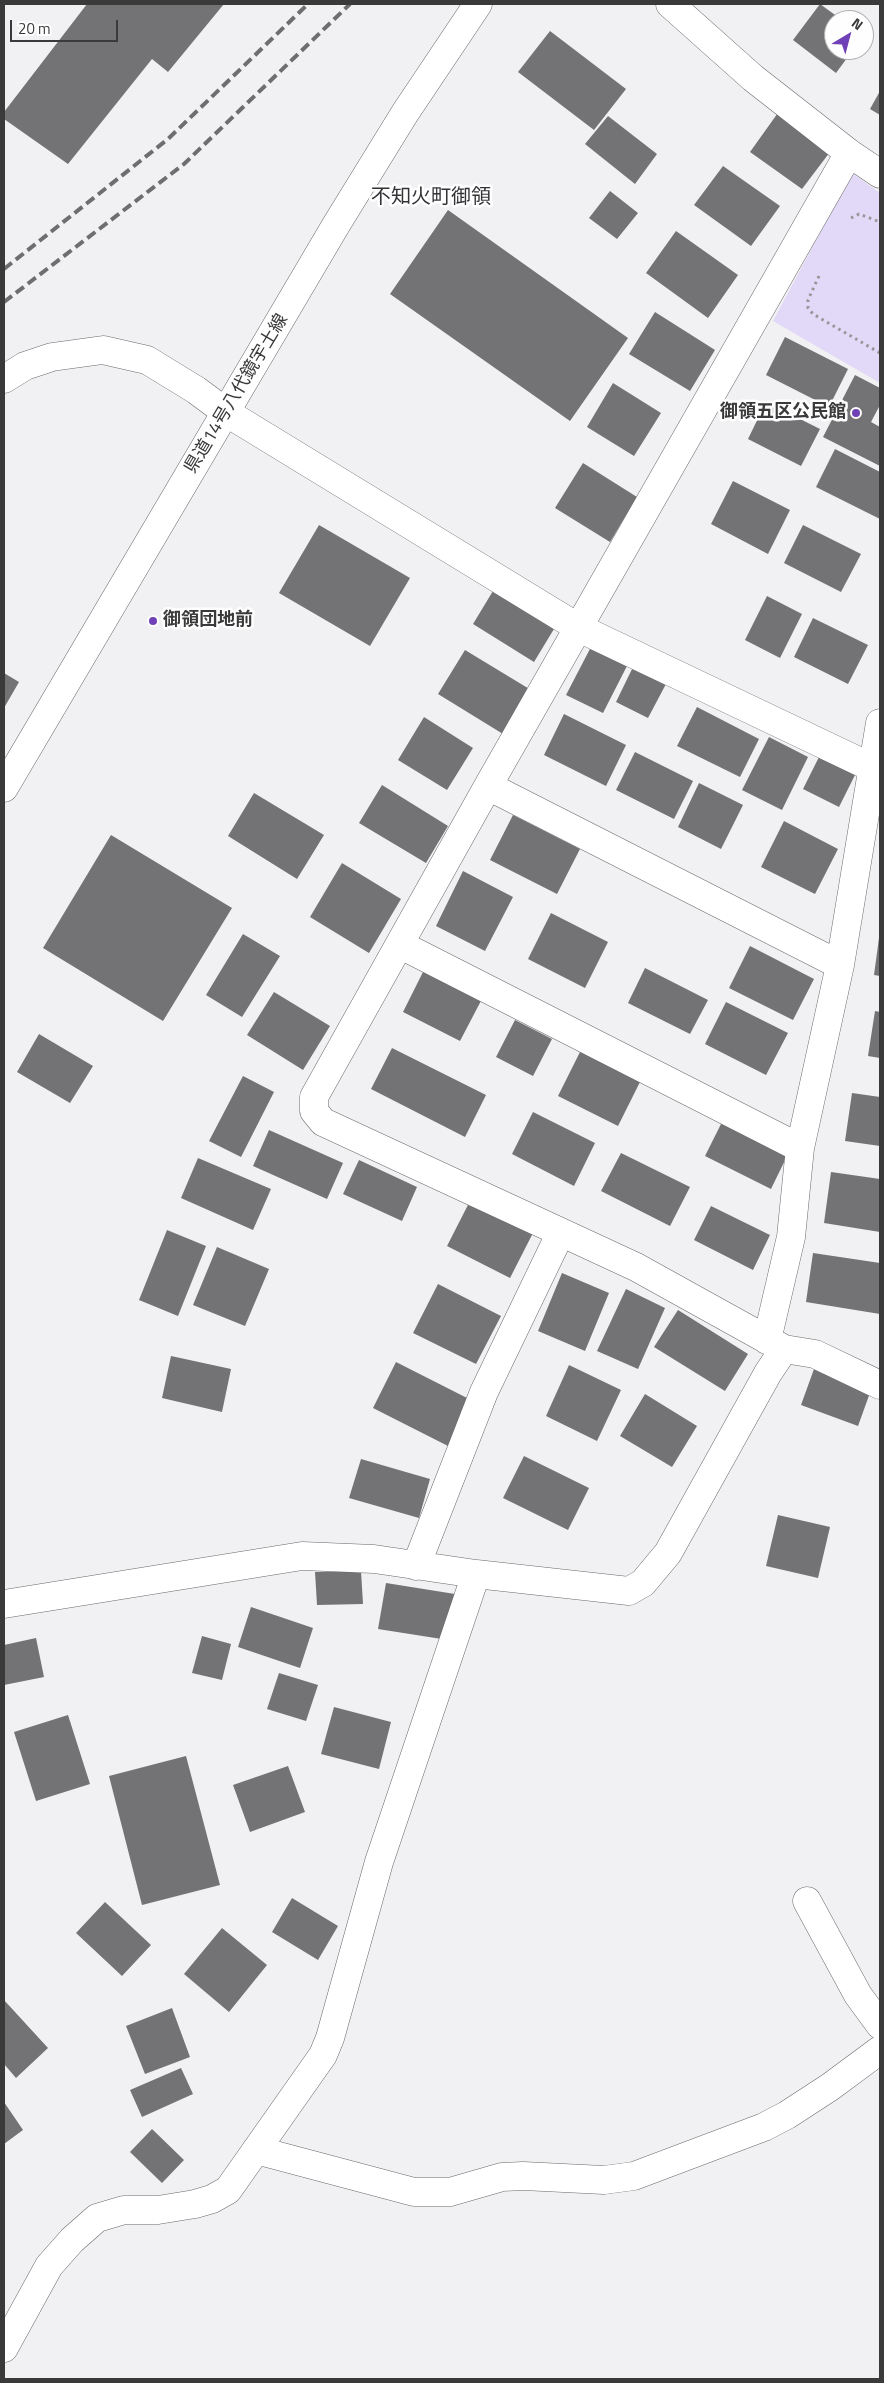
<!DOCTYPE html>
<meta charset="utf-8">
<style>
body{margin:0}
#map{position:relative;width:884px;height:2383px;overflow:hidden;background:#f1f0f3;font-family:"Titillium Web",sans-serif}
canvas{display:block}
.frame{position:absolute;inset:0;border:5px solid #3a3a3b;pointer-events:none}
.north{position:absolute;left:824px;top:10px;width:50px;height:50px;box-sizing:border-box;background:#fefeff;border:1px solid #b0b0b1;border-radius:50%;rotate:37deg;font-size:14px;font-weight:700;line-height:20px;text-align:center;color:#3a3a3b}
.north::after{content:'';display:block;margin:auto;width:18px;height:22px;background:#7040b7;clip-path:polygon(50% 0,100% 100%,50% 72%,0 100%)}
.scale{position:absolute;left:10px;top:20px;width:108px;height:22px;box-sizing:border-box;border:2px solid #3a3a3b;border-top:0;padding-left:6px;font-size:15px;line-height:18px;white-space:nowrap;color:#3a3a3b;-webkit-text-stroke:4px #fefeff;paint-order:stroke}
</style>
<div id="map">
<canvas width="884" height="2383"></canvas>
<div class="frame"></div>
<div class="north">N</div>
<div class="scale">20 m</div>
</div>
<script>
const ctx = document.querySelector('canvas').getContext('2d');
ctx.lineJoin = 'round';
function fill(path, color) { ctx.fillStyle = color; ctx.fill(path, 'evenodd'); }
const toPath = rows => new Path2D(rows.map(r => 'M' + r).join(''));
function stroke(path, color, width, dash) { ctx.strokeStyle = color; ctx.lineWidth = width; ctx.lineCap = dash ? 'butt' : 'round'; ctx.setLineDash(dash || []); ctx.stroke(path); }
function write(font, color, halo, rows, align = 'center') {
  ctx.font = font + ' "Titillium Web","Noto Sans JP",sans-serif'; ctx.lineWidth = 5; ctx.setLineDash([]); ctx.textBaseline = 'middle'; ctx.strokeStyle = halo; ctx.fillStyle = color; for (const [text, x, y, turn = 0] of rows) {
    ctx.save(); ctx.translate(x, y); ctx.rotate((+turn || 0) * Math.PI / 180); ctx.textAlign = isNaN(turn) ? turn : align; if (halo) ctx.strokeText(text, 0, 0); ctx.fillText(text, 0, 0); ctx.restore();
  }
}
fill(toPath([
 [852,173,880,193,880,383,773,321]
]), '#e1d9f7');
fill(toPath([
 [87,4,224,4,168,72,152,59,68,164,4,119,4,112],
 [820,4,842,20,834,20,834,50,853,50,836,73,793,40],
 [550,31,626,89,594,130,518,72],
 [880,91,880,115,870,109],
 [780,110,833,148,802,189,750,152],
 [608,116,657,154,635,184,585,144],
 [723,166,780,206,751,246,694,205],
 [610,191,638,213,617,239,589,218],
 [448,210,628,338,570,421,390,294],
 [676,231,738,275,708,318,646,273],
 [655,312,715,350,690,391,629,354],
 [785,337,848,369,829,407,766,375],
 [855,375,880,388,880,405,871,422,880,427,880,466,823,437],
 [613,383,661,413,634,456,587,427],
 [766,402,820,429,801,466,748,439],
 [835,449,880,472,880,519,816,487],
 [583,463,637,497,610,542,555,508],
 [733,481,790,510,768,554,711,524],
 [319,525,410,578,370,646,279,593],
 [803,525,861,554,841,592,784,563],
 [496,586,557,624,534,662,473,624],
 [767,596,802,614,780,658,745,640],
 [813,618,868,645,848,684,794,657],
 [592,645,628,664,603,713,566,695],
 [465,650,531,690,503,734,438,694],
 [633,667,666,684,648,718,616,702],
 [4,673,19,682,4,708],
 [697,707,759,739,740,777,677,746],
 [564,714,626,745,606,786,544,755],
 [424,717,473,748,447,790,398,760],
 [769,737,808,757,782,810,742,790],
 [635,752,693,781,674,819,616,790],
 [819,757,855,775,839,807,803,789],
 [699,783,743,805,721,849,678,827],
 [382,785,448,826,426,863,359,823],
 [254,793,324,835,297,879,228,836],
 [513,815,580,849,557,894,490,860],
 [784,821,838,849,815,894,761,867],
 [111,835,232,908,163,1021,43,948],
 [342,863,401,899,369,953,310,917],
 [463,871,513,897,485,951,436,926],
 [551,913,608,942,585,988,528,959],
 [243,934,280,956,242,1017,206,995],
 [879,938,880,938,880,976,874,975],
 [750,946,814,979,793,1020,729,988],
 [425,968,483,997,460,1041,403,1012],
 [645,968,708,1000,690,1034,628,1003],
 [274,992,330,1026,303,1070,247,1035],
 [726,1002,788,1033,766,1075,705,1044],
 [875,1011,880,1012,880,1058,868,1056],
 [515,1020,552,1039,533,1076,496,1057],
 [39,1034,93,1066,70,1103,17,1072],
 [583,1046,643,1076,618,1126,558,1096],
 [392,1048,486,1095,465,1137,371,1089],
 [243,1076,274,1092,241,1157,209,1141],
 [852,1093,880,1097,880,1146,845,1141],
 [533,1112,595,1143,574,1186,512,1154],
 [725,1116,790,1150,771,1189,705,1156],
 [269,1130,343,1163,327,1199,253,1166],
 [621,1153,690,1187,670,1226,601,1191],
 [198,1158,271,1189,253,1230,181,1198],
 [359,1160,417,1187,402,1221,343,1194],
 [831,1172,880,1179,880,1232,824,1223],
 [471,1199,534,1231,510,1278,447,1246],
 [711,1206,770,1235,753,1270,694,1240],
 [167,1230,206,1246,178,1316,139,1300],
 [217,1247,269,1269,245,1326,193,1305],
 [813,1253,880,1263,880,1314,806,1302],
 [562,1273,609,1293,585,1351,538,1331],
 [438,1284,501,1316,476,1364,413,1333],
 [626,1289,665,1308,638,1369,597,1351],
 [678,1310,748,1354,725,1391,654,1347],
 [171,1356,231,1369,222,1412,162,1398],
 [396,1362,471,1400,448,1446,373,1408],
 [569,1365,621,1390,597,1441,546,1416],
 [814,1369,871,1390,858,1426,801,1405],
 [645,1394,697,1426,672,1467,620,1436],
 [524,1456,589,1488,568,1530,503,1498],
 [361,1459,430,1479,419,1518,349,1498],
 [778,1515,830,1527,818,1578,766,1566],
 [361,1571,363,1604,317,1605,315,1572],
 [386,1583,455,1594,448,1640,378,1629],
 [251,1607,313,1628,300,1668,238,1647],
 [202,1636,231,1644,222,1680,192,1673],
 [36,1638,44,1677,4,1685,4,1645],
 [279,1673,318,1685,306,1721,267,1709],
 [334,1707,391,1722,379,1769,321,1754],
 [68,1715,90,1784,36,1801,14,1732],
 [186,1756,220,1885,142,1905,109,1776],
 [288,1766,305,1812,250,1832,233,1785],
 [292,1898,338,1926,318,1960,272,1932],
 [105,1902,151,1945,122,1976,76,1933],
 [222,1928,267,1965,229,2012,184,1974],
 [4,2000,48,2048,16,2078,4,2064],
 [172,2008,190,2057,145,2074,126,2026],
 [181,2068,193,2094,142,2117,130,2090],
 [4,2102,23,2130,4,2144],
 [152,2129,184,2160,162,2183,130,2152]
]), '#737275');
const street = toPath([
 [670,4,753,78,849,153,880,174],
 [227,413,579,628,873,768],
 [488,786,840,965],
 [401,945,800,1148],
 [767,1340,791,1237,800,1148,840,965,880,723],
 [784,1349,636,1267,323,1122,314,1111,314,1097,488,786,849,153],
 [416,1566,484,1392,561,1232],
 [4,1604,302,1556,374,1559,476,1574,629,1591,643,1583,668,1553,768,1373,784,1349,815,1354,880,1385],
 [807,1901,858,1995,880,2025],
 [256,2150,414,2192,450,2192,502,2177,523,2176,604,2180,634,2176,764,2127,787,2115,830,2087,880,2050],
 [4,2348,49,2266,72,2240,97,2218,124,2210,158,2210,195,2204,212,2199,228,2190,323,2055,330,2038,379,1862,476,1574]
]);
const secondary = toPath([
 [4,379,25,366,52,357,103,350,147,360,196,390,227,413]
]);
const primary = toPath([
 [4,788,336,225,405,113,478,4]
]);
stroke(street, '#6a696c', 29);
stroke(secondary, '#6a696c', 29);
stroke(primary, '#6a696c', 29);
stroke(toPath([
 [851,218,859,214,880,222],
 [819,276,808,300,808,308,813,314,880,353]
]), '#979799', 3, [2.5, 4]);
stroke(street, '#fff', 28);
stroke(secondary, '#fff', 28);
stroke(primary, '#fff', 28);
stroke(toPath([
 [4,269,168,139,308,4],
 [4,302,184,164,350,4]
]), '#6e6e70', 4, [10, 5]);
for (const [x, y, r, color] of [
 [856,413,5,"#7040b7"],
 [153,621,5,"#7040b7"]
]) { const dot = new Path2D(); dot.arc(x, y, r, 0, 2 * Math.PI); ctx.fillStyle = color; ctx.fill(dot); stroke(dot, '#fefeff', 2); }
write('18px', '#3a3a3b', '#fefeff', [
 ["県道14号八代鏡宇土線",237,394,-59]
]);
write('bold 18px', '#3a3a3b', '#fefeff', [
 ["御領五区公民館",846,413],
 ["御領団地前",163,621,"left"]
], 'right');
write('20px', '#333235', '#fefeff', [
 ["不知火町御領",431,198]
]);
</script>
